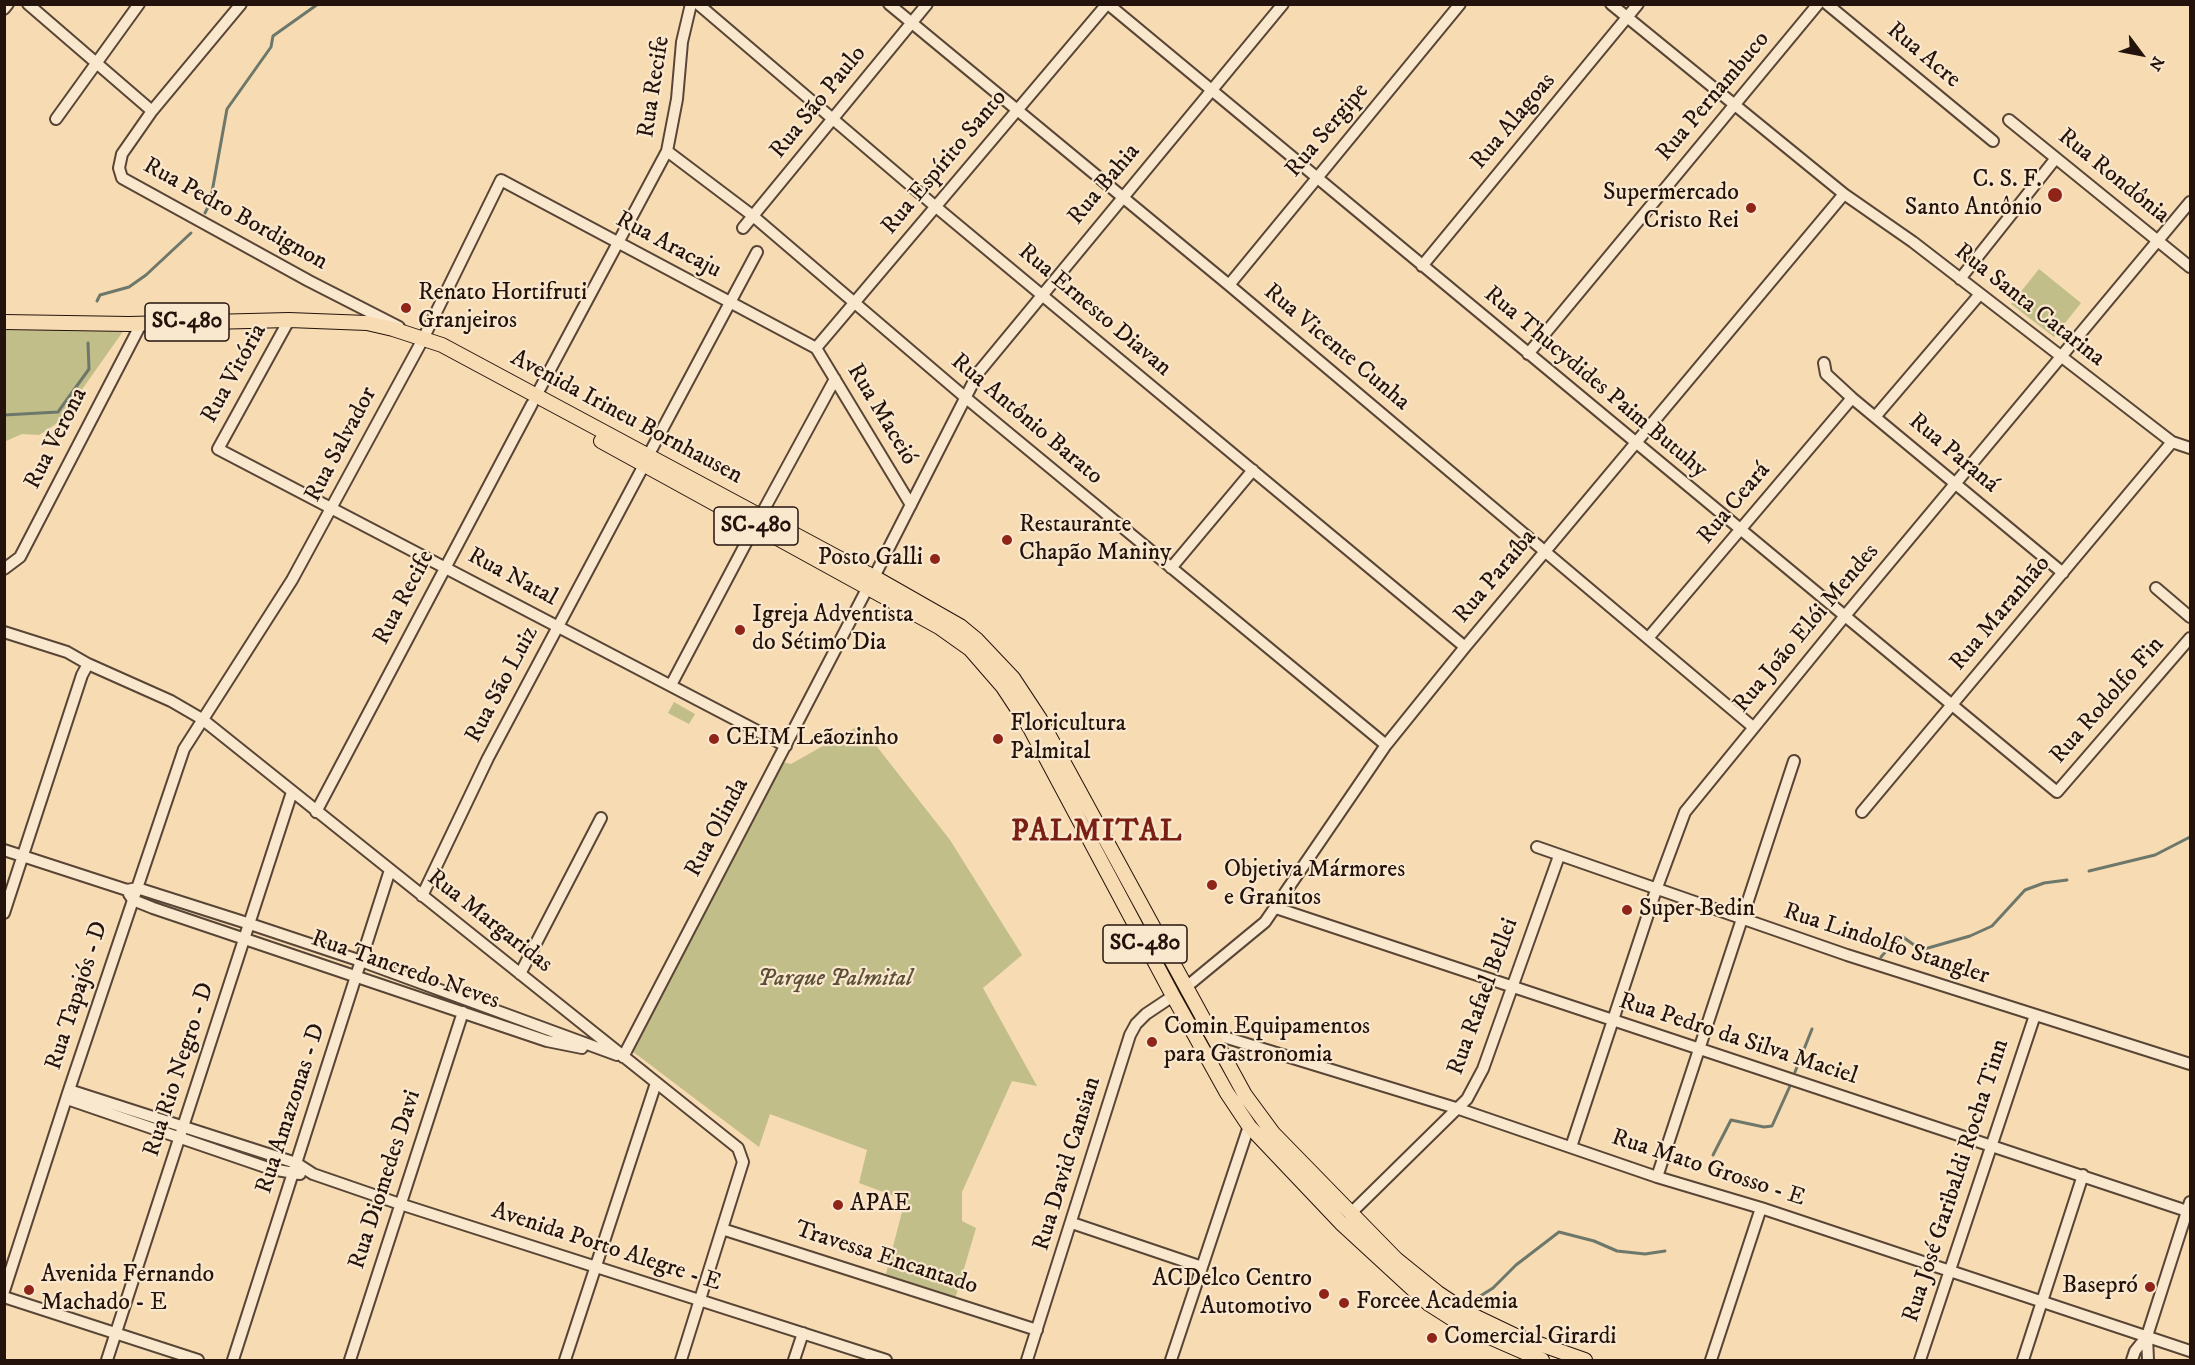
<!DOCTYPE html>
<meta charset="utf-8">
<style>
body{margin:0}
#map{position:relative;width:2195px;height:1365px;overflow:hidden;background:#f7dbb3;font-family:"IM FELL DW Pica",serif}
canvas{display:block}
.frame{position:absolute;inset:0;border:6px solid #24130c;pointer-events:none}
.north{position:absolute;left:2111px;top:24px;width:60px;height:60px;-webkit-text-stroke:4px #fae8ce;paint-order:stroke;rotate:122deg;font-size:16px;font-weight:700;line-height:24px;text-align:center;color:#24130c}
.north::after{content:'';display:block;margin:auto;width:21px;height:27px;background:#24130c;clip-path:polygon(50% 0,100% 100%,50% 72%,0 100%)}
</style>
<div id="map">
<canvas width="2195" height="1365"></canvas>
<div class="frame"></div>
<div class="north">N</div>
</div>
<script>
const ctx = document.querySelector('canvas').getContext('2d');
ctx.lineJoin = 'round';
function fill(path, color) { ctx.fillStyle = color; ctx.fill(path, 'evenodd'); }
const toPath = rows => new Path2D(rows.map(r => 'M' + r).join(''));
function stroke(path, color, width, dash) { ctx.strokeStyle = color; ctx.lineWidth = width; ctx.lineCap = dash ? 'butt' : 'round'; ctx.setLineDash(dash || []); ctx.stroke(path); }
function write(font, color, halo, rows, align = 'center') {
  ctx.font = font + ' "IM FELL DW Pica",serif'; ctx.lineWidth = 4.5; ctx.setLineDash([]); ctx.textBaseline = 'middle'; ctx.strokeStyle = halo; ctx.fillStyle = color; for (const [text, x, y, turn = 0] of rows) {
    ctx.save(); ctx.translate(x, y); ctx.rotate((+turn || 0) * Math.PI / 180); ctx.textAlign = isNaN(turn) ? turn : align; if (halo) ctx.strokeText(text, 0, 0); ctx.fillText(text, 0, 0); ctx.restore();
  }
}
fill(toPath([
 [2039,269,2081,303,2054,337,2011,304],
 [4,325,124,330,59,422,39,435,22,434,6,441],
 [674,702,695,714,689,724,668,713],
 [860,725,950,840,1022,955,983,988,1037,1086,1012,1081,962,1192,962,1221,976,1228,955,1299,886,1274,905,1200,859,1183,867,1150,770,1114,759,1147,632,1051,782,762,791,764]
]), '#c1be89');
stroke(toPath([
 [205,213,210,203,227,109,271,47,273,36,318,4],
 [97,301,100,295,129,287,146,275,191,233],
 [4,415,58,412,89,369,88,343],
 [2089,871,2155,855,2190,837],
 [1881,957,1894,942,1903,937,1921,950,1970,936,1992,926,2025,890,2044,883,2067,880],
 [1795,1072,1812,1029],
 [1713,1155,1731,1120,1764,1127,1772,1126,1790,1086],
 [1474,1300,1493,1288,1516,1265,1559,1232,1594,1241,1617,1251,1645,1254,1665,1251]
]), '#6d786b', 3);
const minor = toPath([
 [28,4,152,111],
 [241,4,152,111,122,154,119,168,122,178,309,281,399,327],
 [698,4,936,207,1465,647],
 [889,4,1229,285,1753,727],
 [1108,4,2057,792,2190,638],
 [1611,4,1844,194,1913,242,2172,442,2190,448],
 [1827,4,1993,141],
 [4,9,8,4],
 [56,119,139,4],
 [2009,120,2190,267],
 [667,151,753,216,966,398,1386,745],
 [743,228,927,4],
 [1422,266,1638,4],
 [1960,279,2056,158],
 [1229,285,1460,4],
 [289,320,218,449,786,746],
 [816,348,1107,4],
 [816,348,911,505],
 [1528,354,1818,4],
 [1824,363,1826,374,1852,398,2063,573],
 [536,396,667,151,677,99,682,42,691,4],
 [1875,417,1980,294],
 [648,456,757,252],
 [761,515,835,379],
 [1171,568,1253,470],
 [4,569,20,557,141,324],
 [874,577,978,373,1283,4],
 [2156,588,2190,617],
 [4,632,67,652,88,664,171,701,202,719,738,1148,743,1162,681,1360],
 [1649,637,1852,398],
 [671,685,755,526],
 [316,812,532,404],
 [1862,812,2172,442],
 [1537,847,1847,955,2190,1064],
 [4,850,127,890,137,888,250,924,361,961,617,1055],
 [129,894,133,900,153,908,547,1041,582,1048],
 [422,896,488,758,644,465],
 [1276,908,2187,1211],
 [4,913,82,675,88,664],
 [520,974,601,818],
 [1185,988,1265,922,1386,745,1465,647,1844,194],
 [1211,1033,1459,1109,1657,1177,1761,1208,2190,1351],
 [623,1057,868,587],
 [69,1090,296,1163,313,1174,400,1204,886,1360],
 [67,1099,271,1169,300,1174],
 [1571,1147,1656,890,1685,812,1844,617,2190,202],
 [1657,1177,1794,761],
 [1350,1214,1467,1099,1483,1069,1559,856],
 [1072,1223,1202,1267],
 [722,1229,1037,1330],
 [4,1291,69,1090,184,749,292,580,423,339,501,180,816,348],
 [4,1297,198,1360],
 [107,1360,292,792],
 [233,1360,390,870],
 [350,1360,463,1012],
 [565,1360,656,1083],
 [794,1360,803,1333],
 [1027,1360,1130,1035,1136,1024,1146,1014,1173,996],
 [1171,1360,1249,1126],
 [1711,1360,1761,1208],
 [1920,1360,2035,1015],
 [2023,1360,2083,1175],
 [2132,1360,2135,1351,2147,1336],
 [2148,1360,2147,1336,2190,1202]
]);
const major = toPath([
 [4,322,129,324,289,320,367,323,393,329,442,345,874,577,960,626,977,640,1013,678,1040,719,1245,1095,1273,1133,1396,1259,1438,1293,1468,1313,1514,1335,1585,1360],
 [601,441,939,627,970,649,1003,687,1030,728,1173,996,1227,1093,1249,1126,1341,1223,1429,1304,1462,1325,1542,1360]
]);
stroke(minor, '#594536', 14);
stroke(major, '#24130c', 16);
stroke(minor, '#fae8ce', 10);
stroke(major, '#f7dbb3', 14);
for (const [x, y, r, color] of [
 [2055,195,8,"#8f2418"],
 [1751,208,6,"#8f2418"],
 [406,308,6,"#8f2418"],
 [1007,540,6,"#8f2418"],
 [935,559,6,"#8f2418"],
 [740,630,6,"#8f2418"],
 [714,739,6,"#8f2418"],
 [998,739,6,"#8f2418"],
 [1212,885,6,"#8f2418"],
 [1627,910,6,"#8f2418"],
 [1152,1042,6,"#8f2418"],
 [838,1205,6,"#8f2418"],
 [2150,1287,6,"#8f2418"],
 [29,1290,6,"#8f2418"],
 [1324,1294,6,"#8f2418"],
 [1344,1303,6,"#8f2418"],
 [1432,1338,6,"#8f2418"]
]) { const dot = new Path2D(); dot.arc(x, y, r, 0, 2 * Math.PI); ctx.fillStyle = color; ctx.fill(dot); stroke(dot, '#fae8ce', 2); }
for (const [x, y, w] of [
 [187,322,84],
 [756,526,84],
 [1145,944,84]
]) { const box = new Path2D(); box.roundRect(x - w / 2, y - 19, w, 38, 4.5); ctx.fillStyle = '#fae8ce'; ctx.fill(box); stroke(box, '#24130c', 1.5); }
write('bold 22px', '#24130c', null, [
 ["SC-480",187,322],
 ["SC-480",756,526],
 ["SC-480",1145,944]
]);
write('24px', '#24130c', '#fae8ce', [
 ["Rua Acre",1923,56,40],
 ["Rua Recife",655,87,-81],
 ["Rua Pernambuco",1714,97,-50],
 ["Rua São Paulo",819,103,-51],
 ["Rua Alagoas",1514,122,-50],
 ["Rua Sergipe",1328,131,-50],
 ["Rua Espírito Santo",945,163,-50],
 ["Rua Rondônia",2113,177,39],
 ["Rua Bahia",1105,185,-50],
 ["Rua Pedro Bordignon",235,215,29],
 ["Rua Aracaju",668,246,28],
 ["Rua Santa Catarina",2029,306,38],
 ["Rua Ernesto Diavan",1094,311,40],
 ["Rua Vicente Cunha",1336,348,40],
 ["Rua Vitória",235,374,-61],
 ["Rua Thucydides Paim Butuhy",1595,383,40],
 ["Rua Maceió",881,415,59],
 ["Avenida Irineu Bornhausen",626,418,28],
 ["Rua Antônio Barato",1026,420,40],
 ["Rua Verona",57,439,-63],
 ["Rua Salvador",342,445,-62],
 ["Rua Paraná",1953,454,40],
 ["Rua Ceará",1735,504,-50],
 ["Rua Paraíba",1496,577,-50],
 ["Rua Natal",512,578,28],
 ["Rua Recife",405,598,-62],
 ["Rua Maranhão",2001,614,-50],
 ["Rua João Elói Mendes",1807,629,-50],
 ["Rua São Luiz",503,685,-62],
 ["Rua Rodolfo Fin",2108,701,-49],
 ["Rua Olinda",718,828,-62],
 ["Rua Margaridas",489,922,38],
 ["Rua Lindolfo Stangler",1886,945,18],
 ["Rua Tancredo Neves",405,971,19],
 ["Rua Tapajós - D",78,996,-72],
 ["Rua Rafael Bellei",1484,997,-70],
 ["Rua Pedro da Silva Maciel",1738,1040,18],
 ["Rua Rio Negro - D",180,1070,-72],
 ["Rua Amazonas - D",292,1109,-72],
 ["Rua David Cansian",1068,1164,-73],
 ["Rua Mato Grosso - E",1708,1169,18],
 ["Rua Diomedes Davi",386,1180,-72],
 ["Rua José Garibaldi Rocha Tinn",1957,1181,-72],
 ["Avenida Porto Alegre - E",606,1248,18],
 ["Travessa Encantado",886,1259,18]
]);
write('24px', '#24130c', '#fae8ce', [
 ["C. S. F.",2042,181,"right"],
 ["Santo Antônio",2042,209,"right"],
 ["Supermercado",1739,194,"right"],
 ["Cristo Rei",1739,222,"right"],
 ["Renato Hortifruti",418,294],
 ["Granjeiros",418,322],
 ["Restaurante",1019,526],
 ["Chapão Maniny",1019,554],
 ["Posto Galli",923,559,"right"],
 ["Igreja Adventista",752,616],
 ["do Sétimo Dia",752,644],
 ["Floricultura",1010,725],
 ["Palmital",1010,753],
 ["CEIM Leãozinho",726,739],
 ["Objetiva Mármores",1224,871],
 ["e Granitos",1224,899],
 ["Super Bedin",1639,910],
 ["Comin Equipamentos",1164,1028],
 ["para Gastronomia",1164,1056],
 ["APAE",850,1205],
 ["Avenida Fernando",41,1276],
 ["Machado - E",41,1304],
 ["ACDelco Centro",1312,1280,"right"],
 ["Automotivo",1312,1308,"right"],
 ["Basepró",2138,1287,"right"],
 ["Forcee Academia",1356,1303],
 ["Comercial Girardi",1444,1338]
], 'left');
write('italic 24px', '#5b4f38', '#fae8ce', [
 ["Parque Palmital",835,980]
]);
ctx.letterSpacing = '1.5px';
write('bold 30px', '#7a1f14', '#fae8ce', [
 ["PALMITAL",1097,834]
]);
ctx.letterSpacing = '0px';
</script>
